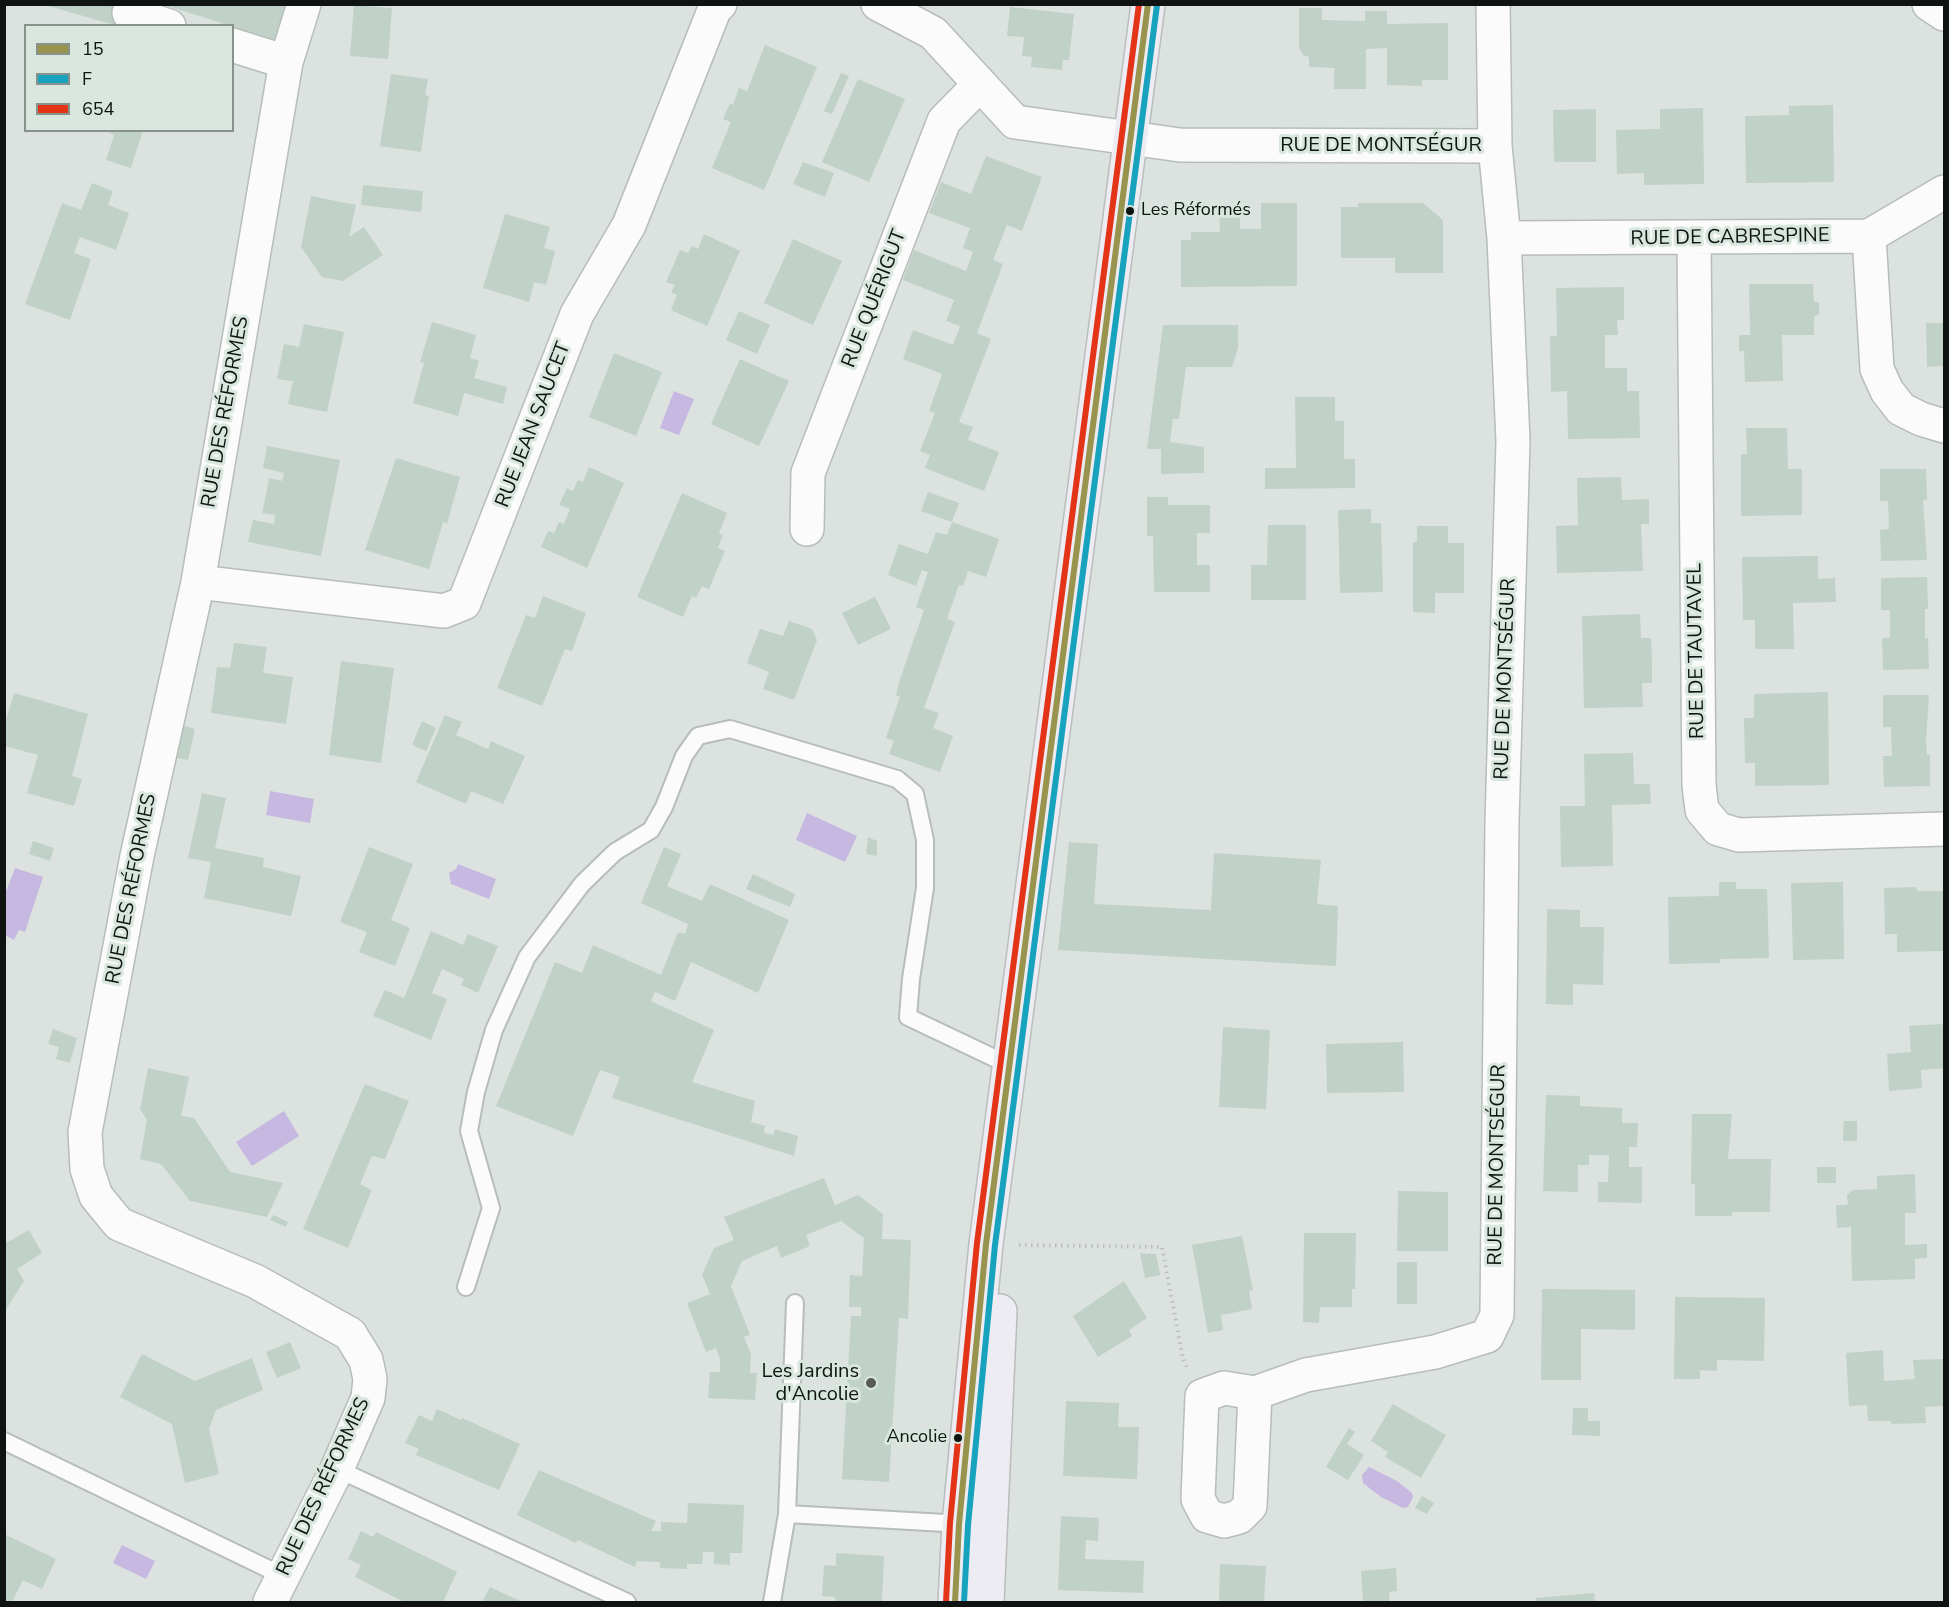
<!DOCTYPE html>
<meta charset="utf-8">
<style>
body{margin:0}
#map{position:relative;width:1949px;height:1607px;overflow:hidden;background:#dce2df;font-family:"Nunito Sans",sans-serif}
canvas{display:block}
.frame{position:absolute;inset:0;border:6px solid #0f1412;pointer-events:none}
.legend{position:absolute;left:24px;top:24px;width:210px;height:108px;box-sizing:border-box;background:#d8e6de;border:2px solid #88928c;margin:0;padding:8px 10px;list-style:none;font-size:18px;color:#0f1412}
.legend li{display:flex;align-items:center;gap:12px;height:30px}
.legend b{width:30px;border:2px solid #88928c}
</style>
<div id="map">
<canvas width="1949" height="1607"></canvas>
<div class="frame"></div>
<ul class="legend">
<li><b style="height:8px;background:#98944d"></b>15</li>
<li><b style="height:8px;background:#17a2be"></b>F</li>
<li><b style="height:8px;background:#e43417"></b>654</li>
</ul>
</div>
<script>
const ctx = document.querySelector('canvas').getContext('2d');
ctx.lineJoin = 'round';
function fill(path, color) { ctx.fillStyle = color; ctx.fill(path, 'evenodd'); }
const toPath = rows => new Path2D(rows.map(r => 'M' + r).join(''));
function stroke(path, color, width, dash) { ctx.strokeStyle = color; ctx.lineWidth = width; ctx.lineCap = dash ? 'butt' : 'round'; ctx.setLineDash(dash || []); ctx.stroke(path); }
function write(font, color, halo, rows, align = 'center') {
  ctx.font = font + ' "Nunito Sans",sans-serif'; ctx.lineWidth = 6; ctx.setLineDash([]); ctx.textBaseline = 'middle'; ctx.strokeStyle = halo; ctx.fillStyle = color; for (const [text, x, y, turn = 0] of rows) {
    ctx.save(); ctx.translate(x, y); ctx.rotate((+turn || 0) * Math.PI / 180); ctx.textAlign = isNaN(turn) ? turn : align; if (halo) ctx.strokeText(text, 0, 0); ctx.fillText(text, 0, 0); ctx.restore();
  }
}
fill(toPath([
 [674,391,694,399,679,435,660,428],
 [270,791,314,799,310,823,266,815],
 [807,813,857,836,845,862,796,840],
 [458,864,496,879,489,899,451,884,449,873,456,869],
 [15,868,43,877,25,932,19,930,14,940,5,935,4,897],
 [284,1111,299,1136,252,1166,236,1142],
 [1369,1467,1397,1481,1412,1493,1413,1497,1408,1507,1403,1508,1381,1497,1363,1483,1362,1475],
 [122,1545,155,1561,146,1579,113,1563]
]), '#c7b8e1');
fill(toPath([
 [124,4,118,26,45,5,45,4],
 [161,4,228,6,288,4,279,41],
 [354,5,392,8,388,59,350,56],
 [1010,7,1074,14,1069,60,1063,60,1062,70,1031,67,1032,57,1022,56,1024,37,1007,36],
 [1299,8,1322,8,1322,20,1365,21,1365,11,1387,11,1387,24,1448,23,1448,80,1422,80,1422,86,1387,85,1387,48,1366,49,1366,89,1334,89,1334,68,1309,67,1309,57,1303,55,1299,47],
 [765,45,817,67,764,190,712,168,731,122,723,119,730,103,733,105,739,88,747,91],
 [841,73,849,76,832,114,824,111],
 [391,74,428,79,425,95,429,96,421,152,380,146],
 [858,79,905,99,869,182,822,162],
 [1833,105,1834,182,1746,183,1745,116,1789,115,1789,106],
 [1703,108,1704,184,1644,185,1644,173,1617,174,1616,130,1660,129,1660,109],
 [1596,109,1596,162,1554,162,1553,110],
 [143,130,131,168,106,160,114,135,104,130],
 [986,156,1042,177,1022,231,1007,225,993,260,1003,264,977,333,991,339,959,422,973,427,968,440,999,452,984,491,925,468,930,455,920,451,935,413,929,411,942,374,903,359,913,330,953,345,960,326,946,321,954,300,903,280,914,250,966,271,973,252,963,248,970,228,929,213,941,182,971,194],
 [803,162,834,173,825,197,793,184],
 [92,183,113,191,108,205,129,213,116,250,80,237,74,253,91,259,70,320,25,304,62,203,81,210],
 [363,185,423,191,421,212,361,205],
 [311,196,356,205,349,237,364,227,383,255,343,281,322,277,301,247],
 [1261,203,1297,203,1297,286,1181,287,1181,240,1191,240,1191,232,1220,232,1219,209,1240,209,1240,229,1261,229],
 [1358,203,1423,203,1443,220,1443,273,1395,273,1395,258,1341,258,1341,207,1358,207],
 [505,214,550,227,544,248,555,251,551,267,546,285,534,282,529,302,483,288],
 [704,234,740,251,707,326,671,310,677,295,671,292,675,285,666,282,680,250,688,253,692,246,698,249],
 [793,239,842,261,813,325,764,303],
 [1749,284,1813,284,1814,302,1819,302,1819,315,1814,316,1814,335,1782,335,1783,381,1745,382,1744,351,1739,351,1739,335,1750,335],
 [1624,287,1624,320,1617,320,1618,335,1605,335,1605,368,1627,368,1627,391,1639,391,1640,438,1568,439,1567,391,1551,392,1550,336,1557,336,1556,288],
 [739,311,770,325,757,354,726,340],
 [432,322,476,335,470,358,479,361,474,378,507,387,503,404,464,393,458,416,413,403,424,363,420,362],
 [1926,323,1944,323,1944,366,1927,367],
 [304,324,344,332,327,412,288,404,293,381,277,379,284,344,299,347],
 [1163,325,1238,325,1238,348,1232,367,1186,367,1179,419,1173,419,1170,442,1204,447,1204,473,1161,474,1161,449,1147,449],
 [614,353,662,372,636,436,589,417],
 [740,359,789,381,759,446,711,424],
 [1295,397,1335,397,1335,421,1344,421,1344,459,1355,459,1355,488,1265,489,1265,468,1296,468],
 [1746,428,1787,428,1788,469,1802,469,1802,515,1741,516,1741,454,1747,454],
 [267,446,340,460,321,556,248,542,253,520,274,524,275,515,262,513,266,495,269,478,282,481,284,473,263,468],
 [396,458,460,477,447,524,443,522,429,569,365,550],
 [589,467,624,483,587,568,541,547,548,531,554,533,559,522,564,524,570,509,559,505,567,488,573,491,578,480,583,482],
 [1880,469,1926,469,1927,500,1923,500,1927,560,1881,561,1880,530,1889,529,1888,501,1880,501],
 [1621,477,1622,500,1649,499,1649,524,1641,524,1643,571,1557,573,1556,526,1578,525,1577,478],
 [928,492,959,503,952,522,921,511],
 [682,493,727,513,719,533,723,535,718,548,725,551,709,589,702,586,696,598,692,596,683,617,637,597],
 [1147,497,1168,497,1168,505,1210,505,1210,533,1197,533,1197,565,1210,565,1210,592,1154,592,1153,536,1147,536],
 [1371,509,1371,523,1381,523,1383,592,1340,593,1338,510],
 [952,522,999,539,986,577,968,571,963,586,959,585,947,619,955,622,924,708,939,713,933,728,953,736,940,772,889,754,894,741,886,738,900,697,896,695,900,679,924,610,916,607,928,572,922,570,916,586,888,575,899,544,928,554,936,532,947,535],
 [1268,525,1306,525,1306,600,1251,600,1251,565,1267,565],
 [1417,526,1448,526,1448,543,1464,543,1464,593,1435,593,1435,613,1413,612,1413,542,1417,542],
 [1818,556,1818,579,1835,578,1836,602,1793,603,1794,649,1755,649,1755,620,1743,620,1742,557],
 [1927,577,1928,609,1925,609,1925,638,1928,638,1929,669,1883,670,1882,638,1890,638,1890,610,1881,610,1881,578],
 [543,596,586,613,572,651,565,649,542,706,497,688,526,615,535,618],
 [875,597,891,629,858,645,842,613],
 [1640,614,1641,638,1651,638,1652,660,1652,683,1642,683,1643,707,1584,708,1582,616],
 [789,621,812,629,817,640,794,700,763,689,769,672,747,663,760,629,783,636],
 [234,643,267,647,263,673,293,677,286,724,211,713,217,667,230,668],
 [341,661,394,668,381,763,329,755],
 [1828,692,1829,785,1755,786,1755,763,1745,763,1744,718,1754,718,1754,694],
 [14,693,88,714,72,776,82,779,74,806,27,793,38,755,4,746,4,727],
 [1883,695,1929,695,1926,741,1927,755,1930,755,1930,786,1884,787,1883,756,1892,756,1891,727,1883,727],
 [445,715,462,722,456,735,488,749,491,741,525,756,503,804,471,791,466,804,416,782],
 [422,721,436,728,426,751,412,745],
 [176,723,195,729,188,760,169,756],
 [1633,753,1634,784,1650,784,1651,804,1612,805,1613,866,1561,867,1560,806,1585,806,1584,754],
 [202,793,226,798,215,848,264,858,263,867,301,876,291,916,204,898,211,862,188,858],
 [868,837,877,841,877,856,866,854],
 [33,841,54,848,50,861,29,854],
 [1069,842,1098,844,1094,904,1211,910,1214,853,1321,860,1317,904,1338,906,1336,966,1058,950],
 [369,847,413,864,391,920,410,928,395,966,359,952,367,932,340,922],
 [664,847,681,854,667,886,702,901,710,884,789,920,758,993,691,962,675,1001,655,992,651,1001,714,1030,692,1082,755,1101,751,1122,765,1126,764,1133,773,1135,775,1129,798,1136,794,1156,612,1098,620,1077,600,1070,573,1136,496,1106,555,962,582,973,593,945,661,975,678,932,685,934,688,924,641,903],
 [753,874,795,894,790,907,746,889],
 [1719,882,1736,882,1736,889,1767,889,1769,958,1720,959,1720,963,1669,964,1668,897,1719,896],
 [1843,882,1844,959,1793,960,1791,883],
 [1916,887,1917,891,1944,891,1944,951,1897,952,1897,934,1885,934,1884,888],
 [1547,909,1580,910,1580,927,1604,927,1603,985,1573,984,1573,1005,1546,1004],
 [431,931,463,945,468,934,498,946,478,993,461,985,464,979,442,969,432,993,447,999,431,1040,373,1016,385,990,404,998],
 [1943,1024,1944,1068,1921,1070,1922,1088,1889,1091,1887,1054,1911,1052,1909,1026],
 [1223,1027,1270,1030,1266,1109,1219,1107],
 [53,1029,77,1038,70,1063,56,1059,59,1047,48,1044],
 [1403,1042,1404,1092,1327,1093,1326,1044],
 [148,1068,189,1077,181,1116,194,1118,230,1172,283,1183,267,1217,190,1201,161,1164,140,1159,147,1120,140,1109],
 [365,1084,409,1101,385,1159,372,1156,360,1184,372,1190,348,1248,303,1229],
 [1546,1095,1580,1096,1580,1106,1622,1108,1622,1123,1638,1123,1637,1147,1629,1147,1629,1167,1642,1167,1642,1203,1598,1202,1598,1182,1608,1182,1609,1155,1589,1155,1589,1165,1578,1165,1578,1192,1543,1191],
 [1692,1114,1732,1114,1728,1159,1771,1159,1770,1212,1732,1212,1732,1216,1695,1216,1695,1184,1691,1184],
 [1844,1121,1857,1121,1857,1141,1843,1141],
 [1817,1167,1836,1167,1836,1183,1817,1183],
 [1915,1174,1916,1213,1905,1213,1905,1245,1927,1244,1927,1258,1915,1259,1915,1279,1852,1281,1851,1227,1837,1228,1836,1205,1848,1205,1847,1195,1853,1190,1877,1189,1877,1176],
 [824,1178,835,1205,858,1195,883,1214,882,1239,911,1240,908,1319,899,1318,889,1482,842,1479,851,1316,861,1316,861,1307,849,1307,850,1275,862,1276,864,1238,841,1221,806,1235,810,1246,781,1258,777,1246,742,1261,731,1286,750,1335,744,1337,751,1354,750,1373,757,1373,755,1400,708,1398,710,1372,720,1372,720,1359,716,1348,706,1352,687,1303,710,1294,702,1275,714,1248,734,1240,724,1217],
 [1398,1191,1448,1192,1448,1251,1397,1251],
 [273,1215,288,1222,286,1227,270,1220],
 [29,1230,42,1253,17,1269,24,1281,4,1313,4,1244],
 [1304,1233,1356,1233,1355,1289,1352,1289,1352,1307,1320,1307,1319,1323,1303,1322],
 [1242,1236,1253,1290,1249,1291,1252,1309,1221,1315,1223,1330,1208,1333,1192,1245],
 [1140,1253,1156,1254,1160,1275,1145,1278],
 [1397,1262,1417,1262,1417,1304,1397,1304],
 [1124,1281,1147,1318,1129,1330,1132,1336,1098,1357,1073,1316],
 [1542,1289,1635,1290,1635,1330,1581,1329,1581,1380,1541,1380],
 [1675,1297,1765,1298,1764,1361,1717,1360,1717,1371,1700,1370,1700,1379,1674,1379],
 [290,1342,301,1368,277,1378,266,1352],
 [1883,1350,1884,1381,1915,1379,1913,1360,1944,1359,1944,1406,1925,1407,1926,1423,1891,1424,1891,1421,1868,1421,1867,1405,1849,1406,1846,1353],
 [142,1354,195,1381,252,1358,263,1390,216,1410,209,1429,219,1474,185,1483,172,1424,120,1397],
 [1066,1401,1119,1403,1118,1427,1139,1427,1137,1479,1063,1476],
 [1393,1404,1446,1435,1421,1478,1385,1457,1388,1452,1371,1441],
 [1573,1408,1588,1408,1588,1421,1600,1421,1600,1436,1572,1435],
 [437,1409,461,1420,462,1418,520,1444,499,1490,416,1455,419,1449,405,1443,419,1415,432,1421],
 [1349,1428,1355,1432,1347,1444,1364,1455,1348,1480,1326,1467],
 [539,1470,656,1521,651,1531,661,1531,661,1522,687,1523,688,1503,744,1505,742,1553,730,1553,730,1565,714,1564,714,1552,703,1552,702,1564,687,1564,687,1569,660,1568,660,1562,637,1561,635,1567,578,1540,576,1543,517,1515],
 [1422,1496,1434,1503,1427,1514,1415,1508],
 [1061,1516,1099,1518,1098,1541,1086,1540,1085,1559,1144,1561,1143,1593,1058,1590],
 [361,1531,373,1537,376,1532,457,1572,443,1602,404,1602,355,1577,361,1565,348,1559],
 [4,1534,56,1559,42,1589,23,1580,12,1602,4,1602],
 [836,1553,884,1556,882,1602,835,1602,835,1597,822,1596,824,1565,836,1566],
 [1220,1564,1266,1566,1264,1602,1219,1602],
 [1396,1568,1397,1591,1389,1592,1390,1602,1363,1602,1361,1571],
 [490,1587,522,1602,482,1602],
 [1594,1593,1595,1602,1536,1602,1536,1598]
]), '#c0d1c8');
const service = toPath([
 [466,1287,491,1208,469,1131,476,1092,494,1030,527,957,582,884,615,852,651,830,664,807,684,756,698,736,730,729,897,779,915,794,925,840,925,888,911,979,908,1017,1009,1065],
 [4,1441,283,1576],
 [337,1469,627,1602],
 [787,1514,963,1524],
 [772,1602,787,1514,795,1303]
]);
const minor = toPath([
 [878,4,933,33,1015,122,1180,145,1495,146,1504,238,1513,441,1502,822,1497,1315,1487,1336,1435,1352,1306,1375,1255,1393,1224,1388,1202,1396,1198,1499,1207,1516,1224,1521,1239,1517,1250,1506,1255,1393],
 [1493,4,1495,146],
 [1929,4,1944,14],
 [129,13,169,26],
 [232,45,286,62],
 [1869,236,1877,369,1887,391,1901,409,1921,419,1944,426],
 [1504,238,1869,236,1944,192],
 [1694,239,1699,785,1702,810,1718,829,1739,835,1944,829],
 [807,529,808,473,944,121,979,85],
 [198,582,444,611,464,603,577,314,629,225,715,8,720,4],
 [270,1602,337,1469,368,1398,370,1379,366,1360,350,1334,255,1281,119,1224,96,1196,87,1169,85,1132,137,856,198,582,286,62,304,4]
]);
const primary = toPath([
 [955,1602,959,1524,986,1244,1148,4],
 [987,1602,1000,1311]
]);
stroke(service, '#b7bdba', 20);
stroke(minor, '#b7bdba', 36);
stroke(primary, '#b9bdbb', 36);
stroke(toPath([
 [1019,1245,1162,1247,1183,1359,1187,1367]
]), '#bcbfbd', 4, [1.5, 4.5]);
stroke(service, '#fafbfa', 16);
stroke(minor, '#fafbfa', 33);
stroke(primary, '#eeecf3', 33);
stroke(toPath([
 [955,1602,959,1524,986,1244,1148,4]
]), '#98944d', 6);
stroke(toPath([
 [964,1602,968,1525,995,1245,1157,5]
]), '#17a2be', 6);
stroke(toPath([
 [946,1602,950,1523,977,1243,1139,4]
]), '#e43417', 6);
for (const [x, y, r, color] of [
 [1130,211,5,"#0f1412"],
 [871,1383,6,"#575c5a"],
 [958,1438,5,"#0f1412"]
]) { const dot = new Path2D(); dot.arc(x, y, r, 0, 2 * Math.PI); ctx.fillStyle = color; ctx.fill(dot); stroke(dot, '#d8e6de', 2); }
write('18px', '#0f1412', '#d8e6de', [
 ["Les Réformés",1141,211],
 ["Ancolie",947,1438,"right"]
], 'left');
write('20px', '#0f1412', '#d8e6de', [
 ["RUE DE MONTSÉGUR",1381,146],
 ["RUE DE CABRESPINE",1730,238,-1],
 ["RUE QUÉRIGUT",875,299,-69],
 ["RUE DES RÉFORMES",226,412,-80],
 ["RUE JEAN SAUCET",534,425,-69],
 ["RUE DE TAUTAVEL",1697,651,-91],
 ["RUE DE MONTSÉGUR",1506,679,-88],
 ["RUE DES RÉFORMES",132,889,-79],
 ["RUE DE MONTSÉGUR",1498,1165,-89],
 ["RUE DES RÉFORMES",324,1487,-65]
]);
write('20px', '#0f1412', '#d8e6de', [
 ["Les Jardins",859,1372],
 ["d'Ancolie",859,1395]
], 'right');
</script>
